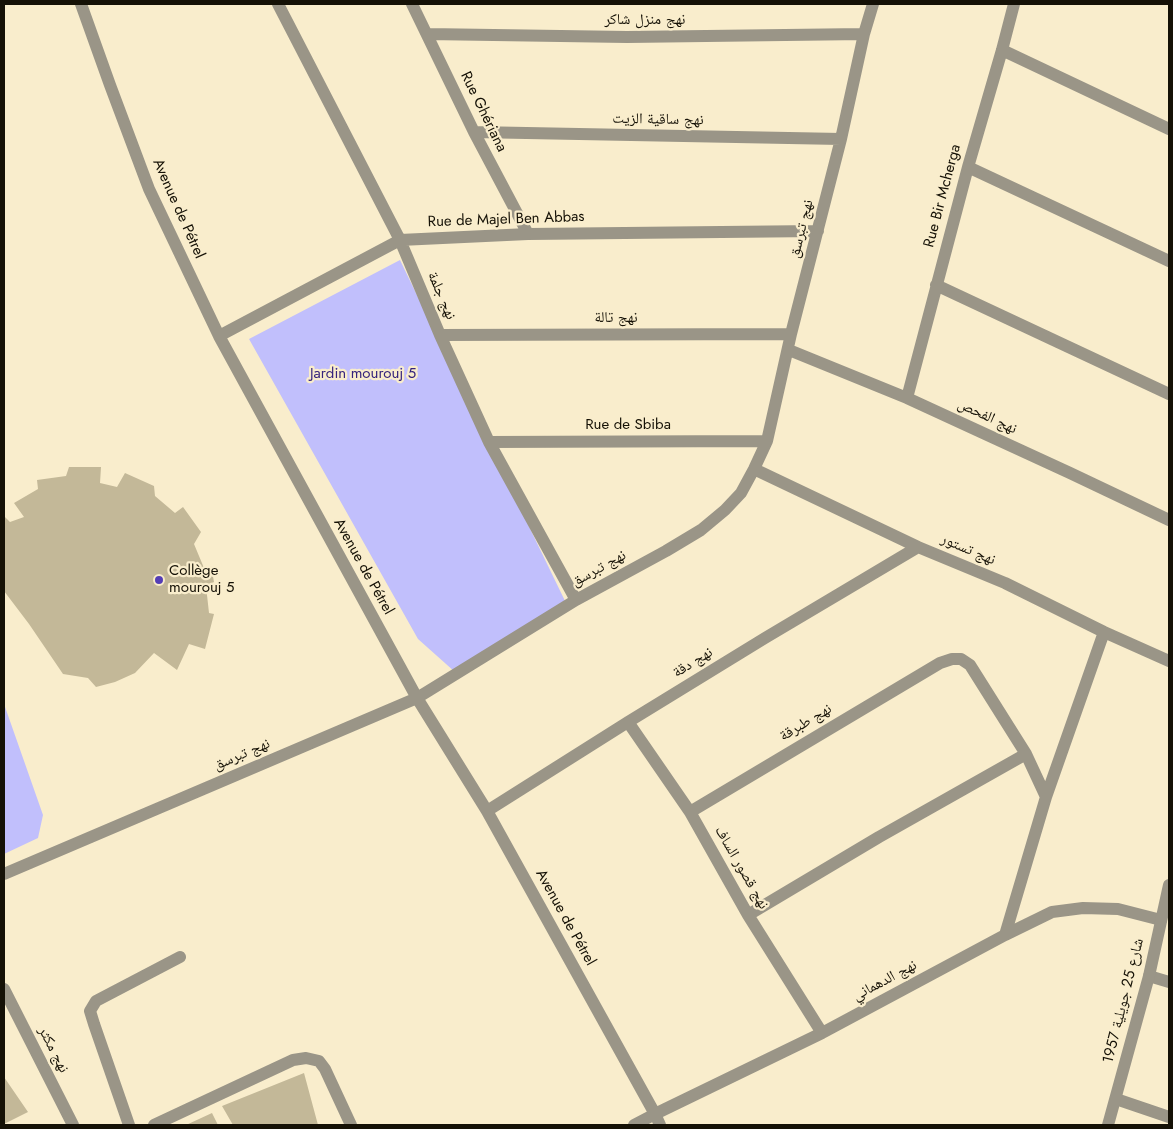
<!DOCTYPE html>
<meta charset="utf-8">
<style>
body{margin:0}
#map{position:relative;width:1173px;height:1129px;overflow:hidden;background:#f9edcc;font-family:Jost,sans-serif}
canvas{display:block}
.frame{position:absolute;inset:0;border:5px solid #151106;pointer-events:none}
</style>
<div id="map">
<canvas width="1173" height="1129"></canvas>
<div class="frame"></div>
</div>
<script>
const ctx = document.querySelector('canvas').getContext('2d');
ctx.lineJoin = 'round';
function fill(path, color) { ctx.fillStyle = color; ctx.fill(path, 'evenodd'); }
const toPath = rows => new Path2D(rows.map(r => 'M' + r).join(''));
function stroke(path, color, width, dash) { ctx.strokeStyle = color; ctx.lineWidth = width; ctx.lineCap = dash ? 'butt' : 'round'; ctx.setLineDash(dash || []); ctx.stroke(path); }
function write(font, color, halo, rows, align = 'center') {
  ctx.font = font + ' Jost,"Noto Naskh Arabic",sans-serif'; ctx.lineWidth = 4.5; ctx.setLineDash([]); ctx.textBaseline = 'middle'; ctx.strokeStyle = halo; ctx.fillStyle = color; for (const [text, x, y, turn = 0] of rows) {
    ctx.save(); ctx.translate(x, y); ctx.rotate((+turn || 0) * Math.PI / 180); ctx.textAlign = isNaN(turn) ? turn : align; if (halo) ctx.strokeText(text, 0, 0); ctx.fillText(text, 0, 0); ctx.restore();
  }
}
fill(toPath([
 [400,260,566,603,455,672,418,639,249,339],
 [4,704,43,815,38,838,4,854]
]), '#c1bffc');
fill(toPath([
 [69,467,101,467,100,483,117,487,125,473,154,486,155,496,175,513,183,507,201,532,194,544,204,568,211,566,214,582,206,586,209,613,214,614,205,649,189,644,177,670,154,653,135,673,115,682,96,687,88,678,63,674,29,624,4,591,4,516,10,522,24,517,14,503,38,489,37,480,66,476],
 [304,1073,318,1125,233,1125,222,1106],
 [4,1077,28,1112,4,1124],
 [212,1113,218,1125,186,1125]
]), '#c3b898');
stroke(toPath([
 [81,4,110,85,149,189,219,336,417,698,487,811,655,1114,660,1125],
 [278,4,400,240,440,335,489,442,576,600],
 [412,4,474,132,528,234],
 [427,34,627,37,864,34],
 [1002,50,1169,129],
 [474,132,841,139],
 [968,167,1169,261],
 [936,285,1169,394],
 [440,335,791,334],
 [219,336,400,240,528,234,818,231],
 [789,350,907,398,1070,473,1169,520],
 [907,398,968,167,1002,50,1014,4],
 [489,442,767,441],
 [754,469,918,547,1005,583,1104,632,1169,661],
 [628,722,690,812,748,915,822,1033],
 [487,811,628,722,765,638,918,547],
 [690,812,940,663,952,659,961,659,970,665,1026,754,1046,797],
 [4,874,417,698,576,600,666,551,701,530,725,510,741,493,754,469,767,441,791,334,841,139,864,34,873,4],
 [748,915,879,837,1026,754],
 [1005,935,1046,797,1104,632],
 [1149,976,1169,982],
 [4,989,73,1125],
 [1116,1099,1169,1117],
 [129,1125,94,1024,90,1011,96,1001,180,957],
 [154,1125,293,1060,306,1058,319,1061,325,1069,351,1125],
 [634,1125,655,1114,822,1033,1005,935,1052,912,1083,908,1118,909,1161,920]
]), '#9a9587', 12);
stroke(toPath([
 [1108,1125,1149,976,1169,885]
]), '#9a9587', 12);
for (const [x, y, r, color] of [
 [159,580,5,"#543eb6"]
]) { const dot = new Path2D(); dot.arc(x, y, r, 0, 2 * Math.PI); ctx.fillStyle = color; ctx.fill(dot); stroke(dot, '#f9edcc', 2); }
write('15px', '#151106', '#f9edcc', [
 ["نهج منزل شاكر",645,20],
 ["Rue Ghériana",483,112,64],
 ["نهج ساقية الزيت",658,120,1],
 ["Rue Bir Mcherga",943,196,-75],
 ["Avenue de Pétrel",178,209,66],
 ["Rue de Majel Ben Abbas",506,220,-2],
 ["نهج تبرسق",802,229,-76],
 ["نهج جلمة",441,296,67],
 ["نهج تالة",616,318],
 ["نهج الفحص",987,417,25],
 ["Rue de Sbiba",628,425],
 ["نهج تستور",968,550,23],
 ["Avenue de Pétrel",363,567,61],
 ["نهج تبرسق",599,569,-29],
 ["نهج دقة",693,663,-32],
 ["نهج طبرقة",806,723,-31],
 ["نهج تبرسق",242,755,-23],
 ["نهج قصور الساف",741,868,60],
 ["Avenue de Pétrel",565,918,61],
 ["نهج الدهماني",885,981,-28],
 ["شارع 25 جويلية 1957",1124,1001,-76],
 ["نهج مكثر",53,1050,63]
]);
write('15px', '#35237c', '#f9edcc', [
 ["Jardin mourouj 5",363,374]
]);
write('15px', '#151106', '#f9edcc', [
 ["Collège",169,571],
 ["mourouj 5",169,588]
], 'left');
</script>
